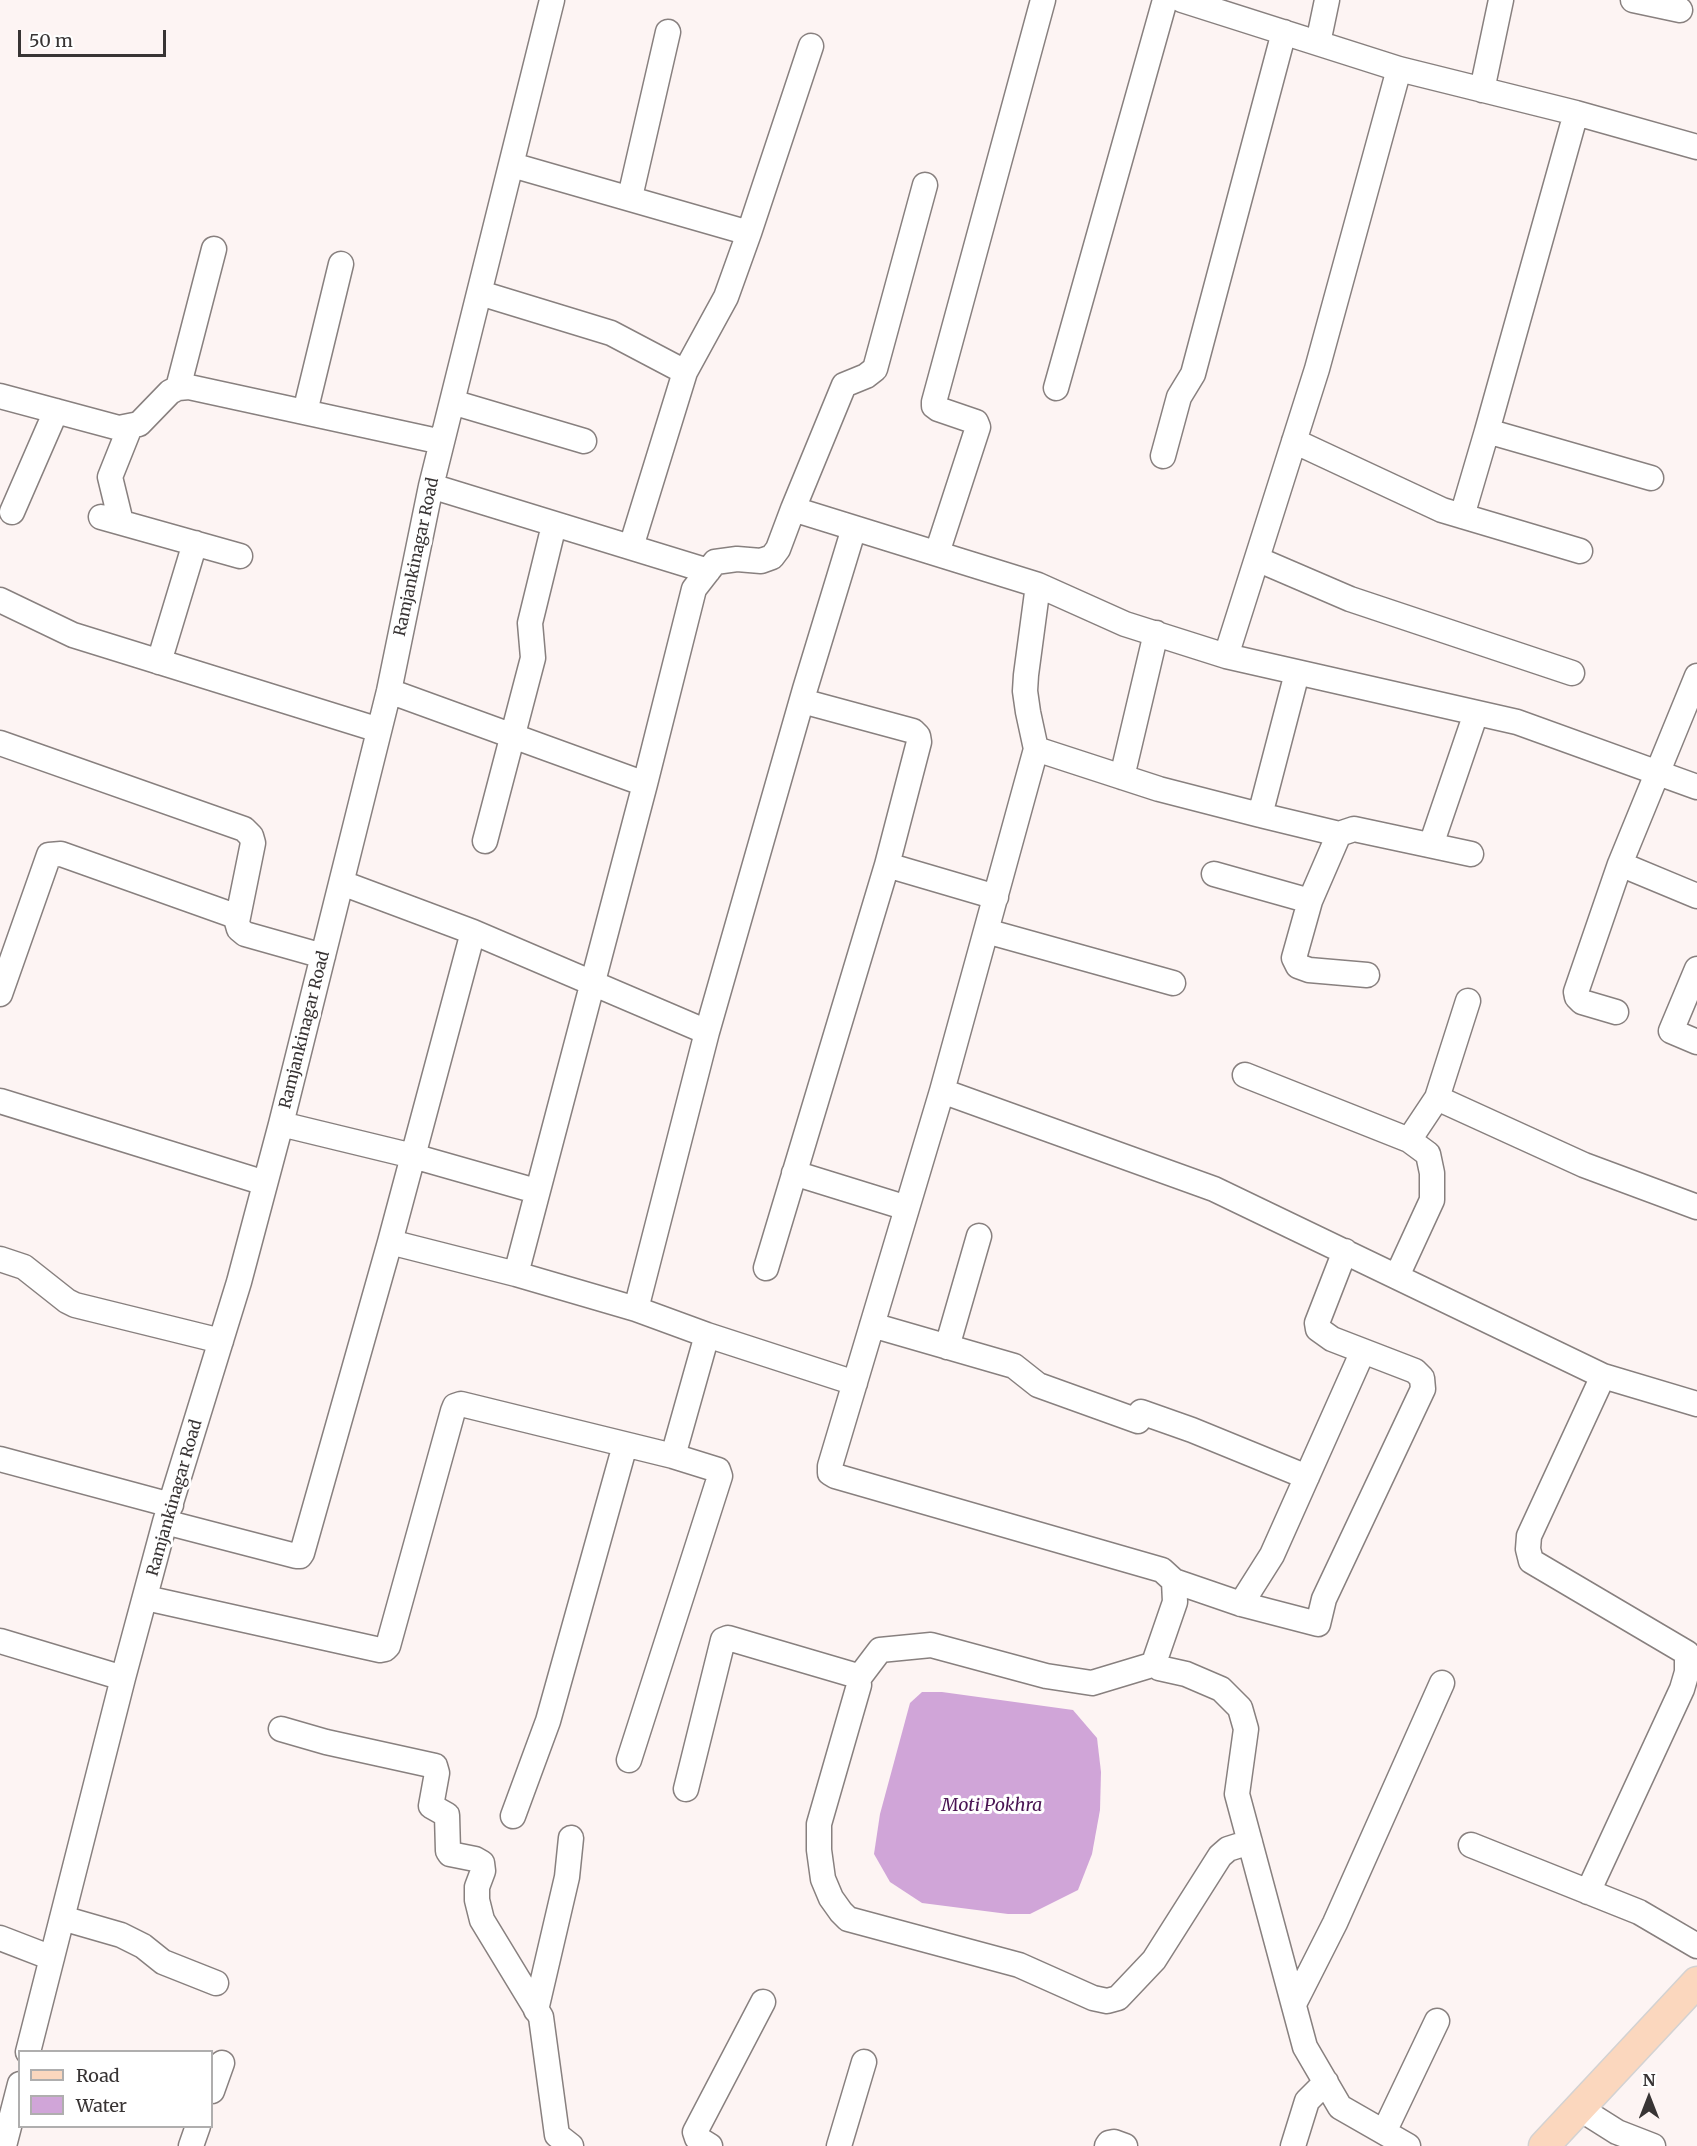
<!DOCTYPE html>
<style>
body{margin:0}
#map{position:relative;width:1697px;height:2146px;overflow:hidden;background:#fdf4f3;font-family:Merriweather,serif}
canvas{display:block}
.legend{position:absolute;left:18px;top:2050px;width:195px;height:78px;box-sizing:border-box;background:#fff;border:2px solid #afaeae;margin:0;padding:8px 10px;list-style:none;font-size:18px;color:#383434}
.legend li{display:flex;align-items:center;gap:12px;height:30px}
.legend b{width:30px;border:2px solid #afaeae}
.north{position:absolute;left:1619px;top:2068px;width:60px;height:60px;-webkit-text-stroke:4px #fff;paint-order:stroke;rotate:0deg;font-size:16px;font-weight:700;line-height:24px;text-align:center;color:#383434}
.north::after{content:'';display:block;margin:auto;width:21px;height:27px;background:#383434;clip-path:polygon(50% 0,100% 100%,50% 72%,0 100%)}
.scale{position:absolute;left:18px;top:30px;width:148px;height:27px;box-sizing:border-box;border:3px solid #383434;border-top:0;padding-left:8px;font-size:18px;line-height:21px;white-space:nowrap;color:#383434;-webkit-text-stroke:4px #fff;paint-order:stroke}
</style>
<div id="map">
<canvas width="1697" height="2146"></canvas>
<ul class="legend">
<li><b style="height:8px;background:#fbd7be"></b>Road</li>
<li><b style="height:16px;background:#d0a5d8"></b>Water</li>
</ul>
<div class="north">N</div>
<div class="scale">50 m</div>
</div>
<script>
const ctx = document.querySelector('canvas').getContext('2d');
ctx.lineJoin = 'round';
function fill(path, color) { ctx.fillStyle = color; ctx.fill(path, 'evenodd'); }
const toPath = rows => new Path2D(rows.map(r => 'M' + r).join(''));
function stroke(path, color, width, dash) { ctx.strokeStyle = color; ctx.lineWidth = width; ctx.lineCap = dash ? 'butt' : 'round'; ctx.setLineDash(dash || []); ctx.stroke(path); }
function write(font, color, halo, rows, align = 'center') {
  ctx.font = font + ' Merriweather,serif'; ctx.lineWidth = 6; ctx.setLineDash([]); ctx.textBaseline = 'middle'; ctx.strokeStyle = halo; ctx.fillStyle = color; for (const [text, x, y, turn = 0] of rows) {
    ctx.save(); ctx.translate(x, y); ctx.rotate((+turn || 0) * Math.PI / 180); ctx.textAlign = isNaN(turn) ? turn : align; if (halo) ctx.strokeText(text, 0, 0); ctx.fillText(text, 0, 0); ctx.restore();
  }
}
fill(toPath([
 [922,1692,942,1692,1073,1710,1097,1738,1101,1772,1100,1810,1092,1854,1078,1890,1030,1914,1008,1914,922,1903,890,1882,874,1854,880,1814,910,1703]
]), '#d0a5d8');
const minor = toPath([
 [1182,0,1399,69,1576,113,1697,147],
 [1633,0,1680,10],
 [1318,43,1327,0],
 [1482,90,1501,0],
 [1576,113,1487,431,1651,478],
 [512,165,749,233],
 [925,185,875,369,866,376,844,385,793,509,1038,585,1026,675,1025,691,1028,712,1036,749,942,1091,830,1466,830,1473,835,1476,1162,1570,1174,1581,1175,1602,1156,1657,1155,1664,1159,1668,1186,1674,1221,1689,1240,1708,1246,1729,1237,1794,1305,2047,1340,2107,1408,2146],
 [630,197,668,32],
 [480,293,611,333,685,372],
 [178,388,214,249],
 [1056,388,1165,0],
 [0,396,119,428,139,424,170,392,178,388,189,387,442,442],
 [452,402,584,441],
 [305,412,341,264],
 [1294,441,1442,510,1580,551],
 [1163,456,1179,397,1193,374,1284,32],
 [431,486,708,571],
 [12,512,56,411],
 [1462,516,1487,431],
 [101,517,240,556],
 [121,522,110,477,130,427],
 [631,547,685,372,726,297,749,233,811,46],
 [937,553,978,427,976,422,938,409,934,406,934,402,1043,0],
 [1257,559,1350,599,1572,673],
 [1038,585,1125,624,1226,656,1517,722,1697,787],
 [0,600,73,635,379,730],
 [1226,656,1317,369,1399,69],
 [159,662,195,543],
 [389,691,645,784],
 [0,743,244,829,251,836,253,843,237,922,239,929,245,934,323,956],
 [1036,749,1159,789,1260,815,1339,834,1354,829,1471,854],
 [1122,777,1156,633],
 [1260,815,1297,673],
 [1339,834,1310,901,1294,958,1298,966,1309,970,1367,975],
 [485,841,533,658,530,623,554,525],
 [1431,845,1476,713],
 [1620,864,1697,896],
 [887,865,996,897],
 [1214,874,1310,901],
 [342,883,473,932,707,1032],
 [986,931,1173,983],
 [1697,969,1671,1031,1697,1042],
 [0,994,49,855,61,854,238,917],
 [1468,1001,1437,1098,1584,1165,1697,1207],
 [1616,1012,1582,1002,1577,997,1576,992,1620,864,1697,676],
 [1245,1075,1409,1140,1428,1154,1432,1173,1432,1200,1397,1276],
 [942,1091,1214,1189,1603,1376,1697,1404],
 [0,1101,265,1183],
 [281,1124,413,1156,536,1191],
 [1409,1140,1437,1098],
 [794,1173,907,1208],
 [390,1242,516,1274,636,1309,707,1335,855,1383],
 [0,1259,24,1267,67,1301,75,1305,221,1341],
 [766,1268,887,865,919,742,918,736,913,731,802,701],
 [516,1274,645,784,694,589,715,562,737,559,761,561,772,557,778,549,793,509],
 [636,1309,707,1032,805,689,854,528],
 [872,1325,1014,1366,1038,1385,1138,1421],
 [947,1347,979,1236],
 [1141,1412,1192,1430,1307,1477],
 [673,1456,707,1335],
 [0,1459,171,1505],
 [165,1522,296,1556,300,1556,302,1553,390,1242,473,932],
 [1174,1581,1241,1604,1318,1624,1324,1599,1423,1389,1422,1378,1415,1371,1332,1339,1318,1329,1317,1323,1345,1251],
 [146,1598,380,1650,385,1649,388,1646,453,1411,455,1406,461,1404,673,1456,718,1470,720,1476,629,1760],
 [1241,1604,1272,1555,1363,1351],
 [0,1641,123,1678],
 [858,1679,880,1650,931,1645,1046,1676,1092,1683,1155,1664],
 [281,1729,326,1742,435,1766,437,1773,431,1806,447,1815,448,1851,450,1854,475,1859,482,1863,483,1871,477,1887,477,1900,482,1920,541,2017,557,2135,571,2146],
 [686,1789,723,1640,728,1638,854,1675,858,1679,859,1685,819,1824,819,1850,823,1879,831,1898,841,1912,848,1919,1019,1965,1093,1998,1107,2001,1118,1998,1154,1960,1220,1856,1228,1849,1250,1842],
 [513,1816,548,1721,625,1445],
 [1471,1845,1639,1912,1697,1946],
 [1588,1892,1682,1689,1687,1672,1687,1653,1531,1561,1528,1549,1529,1536,1603,1376],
 [62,1918,121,1935,143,1946,163,1962,216,1983],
 [0,1938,52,1958],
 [1294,2004,1335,1923,1442,1683],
 [536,2010,567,1877,571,1838],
 [28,2052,123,1678,165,1522,239,1282,281,1124,389,691,431,486,552,0],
 [212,2091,222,2063],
 [1579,2108,1617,2132,1653,2146],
 [1384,2132,1437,2021],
 [4,2146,20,2084],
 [191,2146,198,2126],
 [710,2146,697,2138,695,2132,763,2002],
 [839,2146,864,2062],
 [1107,2146,1109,2143,1114,2142,1125,2146],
 [1293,2146,1307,2101,1326,2082]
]);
const major = toPath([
 [1544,2146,1697,1982]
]);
stroke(minor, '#88807f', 27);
stroke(major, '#d3d2d2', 33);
stroke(minor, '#fff', 24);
stroke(major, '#fbd7be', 30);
write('16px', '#383434', '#fff', [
 ["Ramjankinagar Road",417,557,-78],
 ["Ramjankinagar Road",305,1030,-76],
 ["Ramjankinagar Road",175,1498,-74]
]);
write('italic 18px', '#4a1553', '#fff', [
 ["Moti Pokhra",992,1806]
]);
</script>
